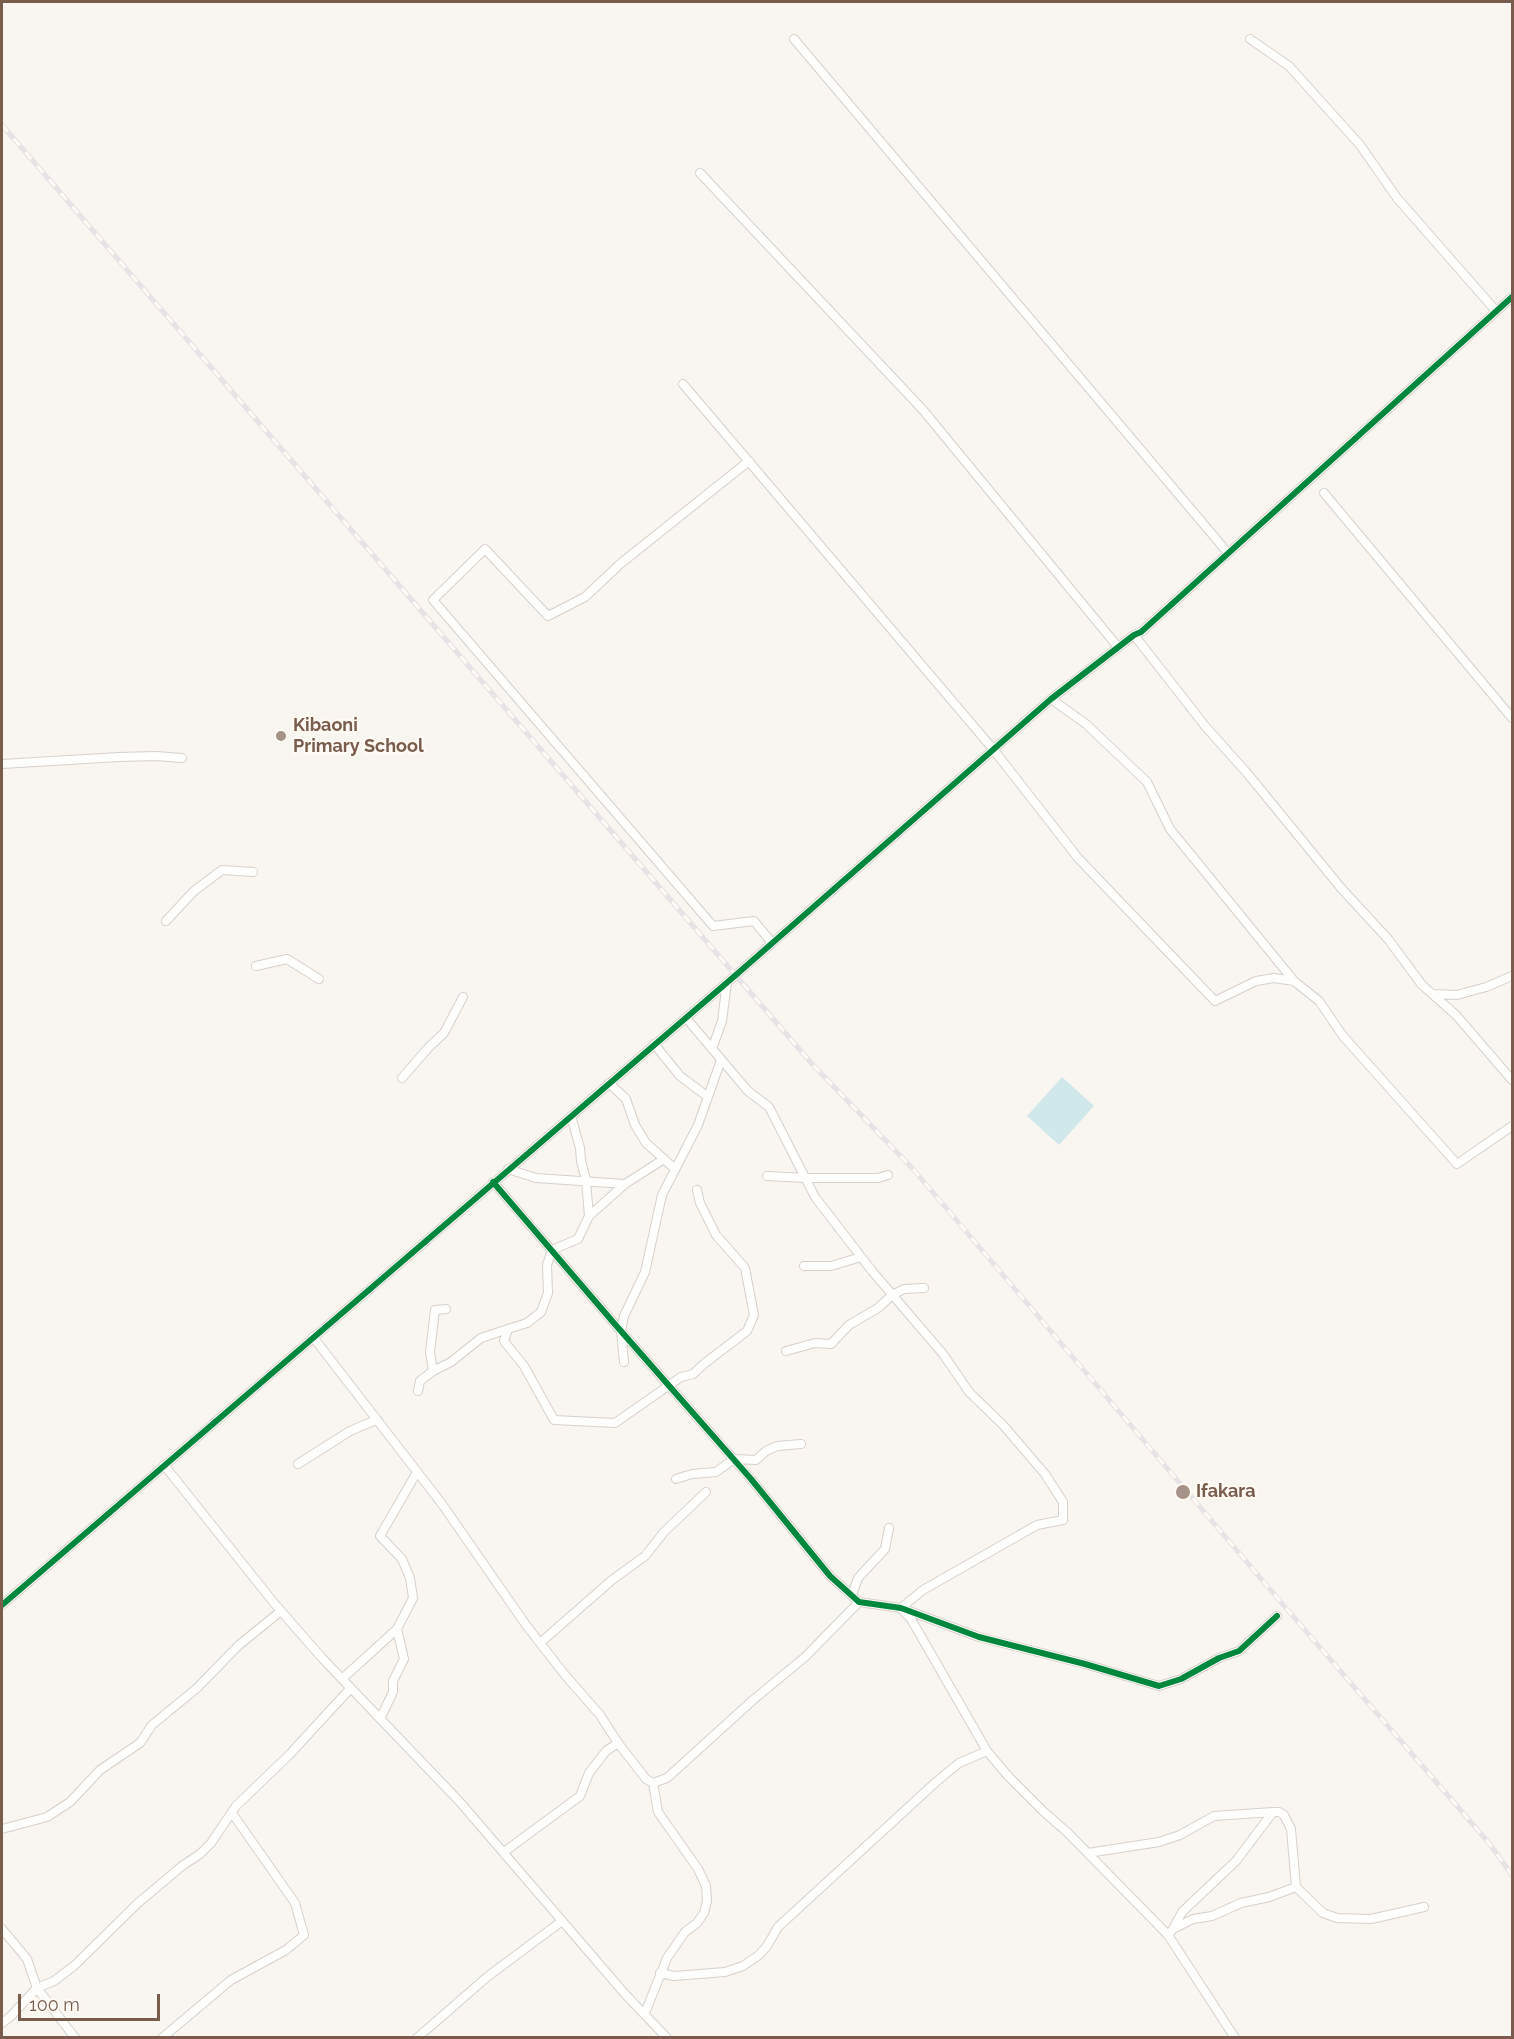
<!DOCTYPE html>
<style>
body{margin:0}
#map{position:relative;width:1514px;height:2039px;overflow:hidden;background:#f9f5f0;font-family:Raleway,sans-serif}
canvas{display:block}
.frame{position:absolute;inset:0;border:3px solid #7a5c4d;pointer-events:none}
.scale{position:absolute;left:18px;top:1994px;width:142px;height:27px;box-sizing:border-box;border:3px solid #7a5c4d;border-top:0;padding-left:8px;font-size:18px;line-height:21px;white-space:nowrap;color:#7a5c4d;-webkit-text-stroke:4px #fffaf3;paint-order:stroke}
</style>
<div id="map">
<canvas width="1514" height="2039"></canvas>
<div class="frame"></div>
<div class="scale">100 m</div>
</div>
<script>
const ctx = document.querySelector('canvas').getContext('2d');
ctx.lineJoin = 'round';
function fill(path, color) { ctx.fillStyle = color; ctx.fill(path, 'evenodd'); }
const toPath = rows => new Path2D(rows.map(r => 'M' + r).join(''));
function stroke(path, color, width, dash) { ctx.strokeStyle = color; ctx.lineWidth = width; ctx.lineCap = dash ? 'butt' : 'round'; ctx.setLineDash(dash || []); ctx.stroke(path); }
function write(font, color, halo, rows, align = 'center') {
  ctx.font = font + ' Raleway,sans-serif'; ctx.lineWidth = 4.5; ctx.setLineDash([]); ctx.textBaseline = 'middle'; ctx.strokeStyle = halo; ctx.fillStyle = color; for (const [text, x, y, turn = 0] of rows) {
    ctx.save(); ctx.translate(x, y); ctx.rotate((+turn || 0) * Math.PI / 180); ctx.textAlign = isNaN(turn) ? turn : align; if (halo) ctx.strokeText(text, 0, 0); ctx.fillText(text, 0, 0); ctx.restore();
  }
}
fill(toPath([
 [1062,1077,1094,1106,1059,1145,1027,1116]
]), '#d0e8ea');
const street = toPath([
 [794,39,1228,553],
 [1250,39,1289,66,1360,145,1397,198,1496,311],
 [700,173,923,410,1118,647],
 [683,384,993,749,1078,858,1215,1001,1256,981,1274,978,1294,981],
 [749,461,620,564,585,597,548,616,485,549,433,600,713,926,754,921,772,943],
 [1324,493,1512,718],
 [1134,635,1205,726,1247,773,1341,888,1388,939,1422,985,1456,1015,1512,1080],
 [1051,699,1086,724,1147,782,1170,829,1294,981,1319,1001,1343,1036,1457,1164,1512,1126],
 [2,764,119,757,156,756,182,758],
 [166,921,194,891,222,870,253,872],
 [256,966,287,959,319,979],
 [1433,994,1457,995,1486,987,1512,976],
 [686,1018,748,1091,769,1107,815,1197,872,1271,943,1354,969,1392,1003,1425,1045,1474,1063,1502,1063,1520,1037,1525,923,1590,901,1608],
 [654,1044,680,1076,708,1097],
 [712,1049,722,1021,727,982],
 [402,1078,429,1047,444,1033,463,997],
 [609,1083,626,1099,635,1125,646,1143,675,1169],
 [571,1116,580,1148,581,1161,586,1180,589,1216,578,1239,552,1250,547,1265,548,1293,541,1312,527,1323,508,1329,504,1341,524,1366,554,1420,615,1423,681,1377,693,1374,705,1363,747,1331,754,1315,745,1268,716,1235,700,1203,697,1190],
 [508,1169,536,1178,625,1184],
 [767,1176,806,1178,878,1178,888,1175],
 [493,1182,613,1322,751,1479,830,1576,859,1602,901,1608,979,1637,1085,1664,1159,1686,1181,1679,1219,1658,1239,1651,1277,1616],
 [589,1216,625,1184,664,1159],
 [804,1266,831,1266,861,1257],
 [313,1337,442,1504,526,1625,565,1675,600,1715,618,1743],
 [786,1351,815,1343,831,1344,849,1325,878,1308,892,1295,904,1289,924,1288],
 [624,1362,621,1331,624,1316,645,1272,662,1195,698,1125,721,1060],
 [433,1371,430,1352,435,1310,446,1309],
 [418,1391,420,1381,433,1371,451,1362,481,1338,508,1329],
 [298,1464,350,1431,376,1420],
 [164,1465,274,1603,322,1658,459,1801,625,1994,667,2038],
 [676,1479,692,1474,716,1472,734,1459,756,1460,766,1451,777,1446,801,1444],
 [852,1595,858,1578,885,1549,889,1528],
 [2,1605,737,974,1051,699,1134,635,1141,632,1512,297],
 [903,1611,911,1619,987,1751,1008,1776,1044,1812,1067,1832,1168,1935,1235,2038],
 [540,1643,612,1580,645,1556,664,1532,706,1492],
 [342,1679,397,1629],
 [380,1719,393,1692,393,1681,404,1659,397,1629,413,1598,410,1578,402,1559,380,1536,417,1472],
 [2,1829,47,1817,70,1802,100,1770,140,1743,152,1725,197,1688,239,1645,276,1615],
 [504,1852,580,1796,589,1773,606,1751,618,1743,646,1779,653,1783,667,1778,753,1700,805,1657,859,1602],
 [1088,1853,1159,1842,1180,1835,1214,1816,1273,1812],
 [2,1929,27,1959,37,1988,54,1981,75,1965,138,1903,182,1866,200,1854,211,1843,236,1806,290,1754,348,1691],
 [1173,1929,1182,1912,1236,1861,1273,1812,1279,1812,1284,1815,1291,1829,1296,1887],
 [1168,1935,1173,1929,1193,1919,1212,1916,1241,1903,1269,1897,1296,1887,1323,1913,1337,1918,1371,1919,1424,1907],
 [660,1973,674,1976,725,1972,743,1966,759,1955,767,1946,778,1927,936,1782,959,1763,987,1751],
 [645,2013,667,1958,685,1932,697,1923,704,1913,707,1901,706,1886,698,1869,658,1812,653,1783],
 [2,2023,10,2017,37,1988,75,2038],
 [162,2038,231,1980,286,1950,304,1935,295,1903,232,1813],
 [417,2038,487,1977,562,1921]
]);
stroke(street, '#d7d1cb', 10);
stroke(street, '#fefefd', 8);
const rail = toPath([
 [2,125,813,1065,913,1169,1285,1607,1489,1843,1512,1875]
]);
stroke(rail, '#e6e3e7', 5);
stroke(rail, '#fffaf3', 3, [9]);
stroke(toPath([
 [493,1182,613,1322,751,1479,830,1576,859,1602,901,1608,979,1637,1085,1664,1159,1686,1181,1679,1219,1658,1239,1651,1277,1616],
 [2,1605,737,974,1051,699,1134,635,1141,632,1512,297]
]), '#00873e', 6);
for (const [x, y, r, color] of [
 [281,736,6,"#a69286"],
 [1183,1492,8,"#a69286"]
]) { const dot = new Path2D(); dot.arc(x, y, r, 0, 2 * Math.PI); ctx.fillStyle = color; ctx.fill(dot); stroke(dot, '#fffaf3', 2); }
write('bold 18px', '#7a5c4d', '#fffaf3', [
 ["Kibaoni",293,726],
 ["Primary School",293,747],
 ["Ifakara",1196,1492]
], 'left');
</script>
